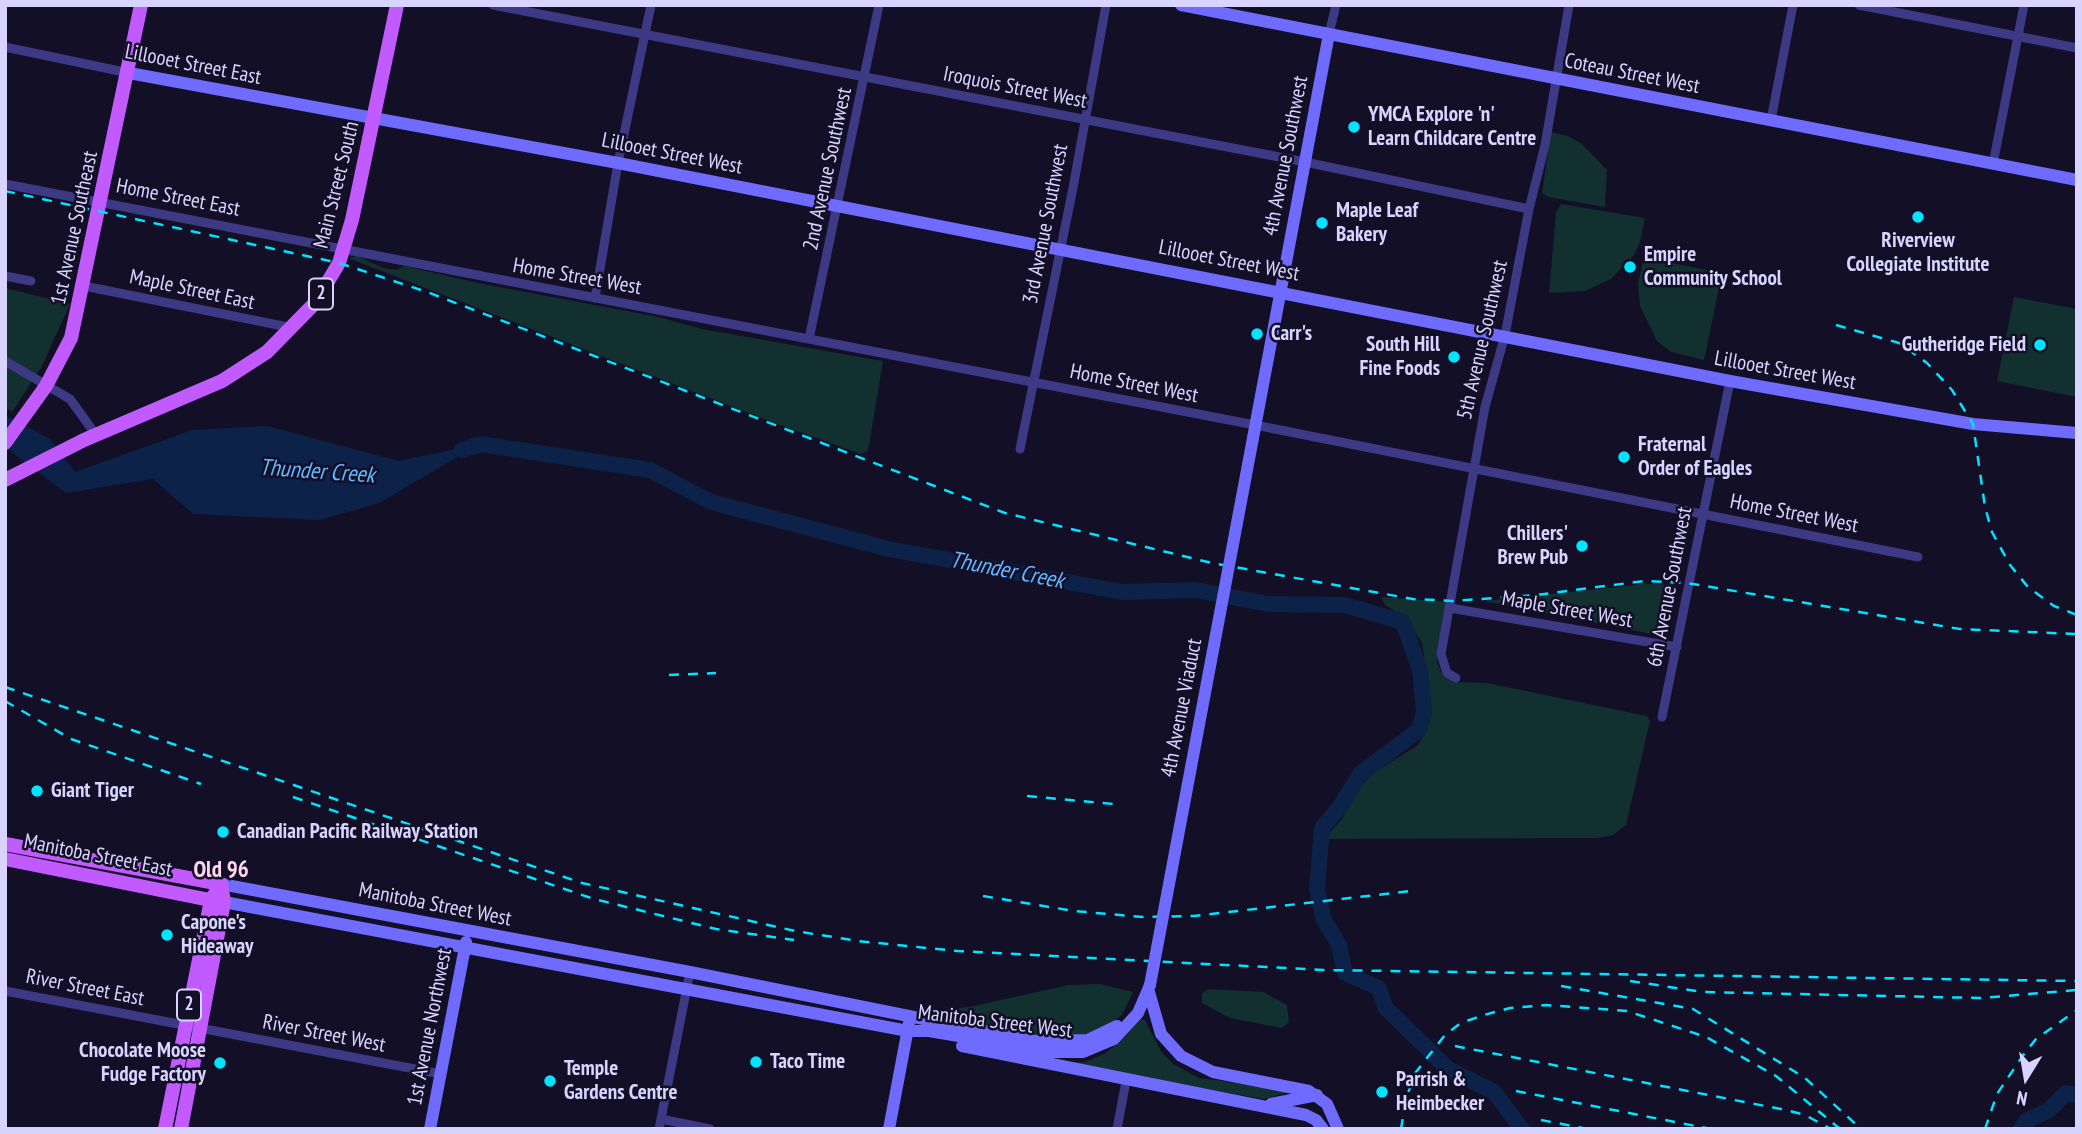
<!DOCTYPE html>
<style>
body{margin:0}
#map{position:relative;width:2082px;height:1134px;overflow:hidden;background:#130f26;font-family:"PT Sans Narrow",sans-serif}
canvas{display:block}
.frame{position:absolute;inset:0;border:7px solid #d9d4ff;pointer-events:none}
.north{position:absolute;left:1991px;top:1043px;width:70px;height:70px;-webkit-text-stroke:5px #130f26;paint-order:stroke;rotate:191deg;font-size:19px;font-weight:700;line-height:28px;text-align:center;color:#d9d4ff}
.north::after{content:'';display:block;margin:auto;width:24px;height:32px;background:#d9d4ff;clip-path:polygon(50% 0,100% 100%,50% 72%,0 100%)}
</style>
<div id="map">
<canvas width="2082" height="1134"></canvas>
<div class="frame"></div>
<div class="north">N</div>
</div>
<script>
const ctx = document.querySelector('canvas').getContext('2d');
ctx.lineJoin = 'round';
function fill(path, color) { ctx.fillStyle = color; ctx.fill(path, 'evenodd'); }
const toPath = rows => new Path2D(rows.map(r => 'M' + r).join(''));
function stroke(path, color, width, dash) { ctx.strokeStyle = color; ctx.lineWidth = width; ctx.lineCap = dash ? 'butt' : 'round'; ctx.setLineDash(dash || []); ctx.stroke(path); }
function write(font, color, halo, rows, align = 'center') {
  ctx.font = font + ' "PT Sans Narrow",sans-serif'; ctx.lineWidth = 5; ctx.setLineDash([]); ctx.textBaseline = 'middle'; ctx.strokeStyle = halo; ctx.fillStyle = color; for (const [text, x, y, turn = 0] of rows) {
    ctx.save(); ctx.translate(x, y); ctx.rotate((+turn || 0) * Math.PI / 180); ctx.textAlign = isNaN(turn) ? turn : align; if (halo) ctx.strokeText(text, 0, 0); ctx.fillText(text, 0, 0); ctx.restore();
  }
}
fill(toPath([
 [1551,132,1568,136,1582,144,1607,170,1605,207,1548,197,1542,193],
 [1561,204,1645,218,1640,242,1634,255,1611,279,1585,291,1549,293,1556,212],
 [357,256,384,268,397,270,404,266,478,283,659,317,702,329,883,361,868,451,861,454,772,422,348,258],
 [1644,257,1716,272,1721,279,1704,360,1671,352,1657,341,1640,306,1638,283],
 [5,288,70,304,42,366,12,412,5,407],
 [2014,297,2077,309,2077,397,1997,381],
 [1646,584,1673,585,1667,630,1657,635,1485,601],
 [1381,597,1448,602,1437,662,1443,676,1454,682,1487,683,1647,716,1650,721,1626,825,1613,835,1597,838,1329,839,1329,833,1342,819,1360,787,1372,774,1418,745,1428,727,1429,689,1422,643,1406,618,1385,605],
 [1100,984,1133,992,1122,1015,1093,1036,1052,1039,985,1025,938,1010,969,1007,1069,985],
 [1209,989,1263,992,1287,1005,1289,1022,1282,1028,1230,1018,1202,1003,1202,993],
 [1140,1019,1145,1020,1162,1053,1175,1065,1199,1078,1296,1090,1264,1099,1053,1063,1085,1062,1104,1054,1122,1040]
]), '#12302f');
fill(toPath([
 [5,415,50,439,75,472,192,430,267,426,399,461,480,444,379,503,320,520,193,514,153,479,66,493,5,447]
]), '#0c2248');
stroke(toPath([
 [462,450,480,444,650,470,711,502,889,549,1122,592,1196,590,1268,604,1345,605,1403,622,1420,670,1424,712,1419,730,1361,773,1339,808,1322,828,1317,889,1324,920,1339,945,1345,973,1379,988,1385,1007,1448,1069,1494,1092,1522,1129],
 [2021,1129,2026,1121,2049,1110,2066,1093,2077,1095]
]), '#0c2248', 16);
stroke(toPath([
 [493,5,1305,162,1529,209],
 [1859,5,2077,48],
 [1329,34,1336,5],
 [5,47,129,73],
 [1771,120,1793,5],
 [1993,164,2024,5],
 [5,184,1255,425,1918,557],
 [5,276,31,281],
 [84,286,293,328],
 [595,298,618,163,651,5],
 [809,339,879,5],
 [5,361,70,399,96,435],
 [1020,449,1073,188,1106,5],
 [1450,608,1677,647],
 [1456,678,1447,673,1441,654,1485,407,1505,335,1529,209,1545,145,1569,5],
 [1662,717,1730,381],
 [5,991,441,1074],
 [661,1119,710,1129],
 [659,1129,690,972],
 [1117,1129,1126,1081]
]), '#3d3a85', 9);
stroke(toPath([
 [1181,5,2077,180],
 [129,73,618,163,1730,381,1973,424,2077,433],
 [1253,438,1329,34],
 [221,884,690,972,1033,1041,1088,1040,1117,1026],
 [224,902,908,1031,929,1031,1053,1052,1083,1052,1114,1039,1138,1013,1150,985],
 [1149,992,1161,1034,1181,1056,1213,1072,1309,1091,1327,1104,1338,1129],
 [962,1046,1306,1115,1316,1120,1323,1129],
 [1271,1104,1317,1095],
 [430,1129,466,942],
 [889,1129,909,1023]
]), '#6f6bff', 12);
stroke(toPath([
 [5,443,46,386,71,338,141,5],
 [5,480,84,440,222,381,267,352,315,303,339,263,352,220,397,5],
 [5,844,221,884],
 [5,859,220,902],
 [165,1129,211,900,221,884],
 [181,1129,224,902,221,884]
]), '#c25bff', 14);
stroke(toPath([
 [5,191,339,263,427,292,1005,513,1212,563,1413,599,1452,601,1536,595,1644,581,1687,583,1960,629,2077,634],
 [1836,325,1899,343,1927,363,1952,390,1973,424,1985,507,1992,532,2010,565,2028,587,2054,606,2077,615],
 [669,675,716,673],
 [5,687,582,883,795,931,858,941,957,951,1323,970,2077,981],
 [5,701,71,739,201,784],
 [1027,796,1114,804],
 [293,797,594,899,716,929,794,940],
 [983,896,1074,911,1143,917,1194,916,1411,891],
 [1630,981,1703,992,1981,998,2077,990],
 [1561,986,1693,1009,1805,1078,1861,1129],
 [1455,1046,1786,1110,1805,1115,1831,1129],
 [1516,1091,1711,1129],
 [1541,1120,1588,1129],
 [1401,1129,1406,1098,1416,1072,1445,1035,1461,1023,1484,1015,1510,1008,1546,1005,1627,1011,1706,1037,1776,1076,1840,1129],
 [1985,1129,1997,1094,2024,1054,2036,1039,2077,1010]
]), '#00e5ff', 2.5, [10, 9]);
stroke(toPath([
 [1150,985,1253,438]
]), '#6f6bff', 12);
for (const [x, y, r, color] of [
 [1354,127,7,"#00e5ff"],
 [1918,217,7,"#00e5ff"],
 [1322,223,7,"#00e5ff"],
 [1630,267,7,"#00e5ff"],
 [1257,334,7,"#00e5ff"],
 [2040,345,7,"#00e5ff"],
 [1454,357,7,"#00e5ff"],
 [1624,457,7,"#00e5ff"],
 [1582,546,7,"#00e5ff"],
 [37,791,7,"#00e5ff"],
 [223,832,7,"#00e5ff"],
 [167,935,7,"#00e5ff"],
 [756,1062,7,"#00e5ff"],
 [220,1063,7,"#00e5ff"],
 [550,1081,7,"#00e5ff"],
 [1382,1092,7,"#00e5ff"]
]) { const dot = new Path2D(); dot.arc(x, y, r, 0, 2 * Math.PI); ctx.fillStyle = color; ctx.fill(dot); stroke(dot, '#130f26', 2.5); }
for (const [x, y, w] of [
 [321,294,24],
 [189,1005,24]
]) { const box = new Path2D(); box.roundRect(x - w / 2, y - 15.5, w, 31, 5); ctx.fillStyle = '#130f26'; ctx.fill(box); stroke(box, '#d9d4ff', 2); }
write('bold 19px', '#d9d4ff', null, [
 ["2",321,294],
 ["2",189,1005]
]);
write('21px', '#d9d4ff', '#130f26', [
 ["Lillooet Street East",193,65,11],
 ["Coteau Street West",1632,74,11],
 ["Iroquois Street West",1015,88,11],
 ["Lillooet Street West",672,154,11],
 ["4th Avenue Southwest",1286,156,-79],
 ["2nd Avenue Southwest",828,169,-78],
 ["Main Street South",337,185,-76],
 ["Home Street East",178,198,11],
 ["3rd Avenue Southwest",1046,224,-79],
 ["1st Avenue Southeast",75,228,-78],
 ["Lillooet Street West",1229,261,11],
 ["Home Street West",577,277,10],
 ["Maple Street East",192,290,12],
 ["5th Avenue Southwest",1483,340,-77],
 ["Lillooet Street West",1785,371,10],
 ["Home Street West",1134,384,11],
 ["Home Street West",1794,514,11],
 ["6th Avenue Southwest",1670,587,-79],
 ["Maple Street West",1567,610,10],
 ["4th Avenue Viaduct",1182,708,-79],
 ["Manitoba Street East",98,856,11],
 ["Manitoba Street West",435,905,11],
 ["River Street East",85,988,11],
 ["Manitoba Street West",995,1022,7],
 ["1st Avenue Northwest",430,1027,-79],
 ["River Street West",324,1034,11]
]);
write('bold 21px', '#d9d4ff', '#130f26', [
 ["YMCA Explore 'n'",1368,115],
 ["Learn Childcare Centre",1368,139],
 ["Maple Leaf",1336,211],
 ["Bakery",1336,235],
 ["Riverview",1918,241,"center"],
 ["Collegiate Institute",1918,265,"center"],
 ["Empire",1644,255],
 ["Community School",1644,279],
 ["Carr's",1271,334],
 ["South Hill",1440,345,"right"],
 ["Fine Foods",1440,369,"right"],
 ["Gutheridge Field",2026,345,"right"],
 ["Fraternal",1638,445],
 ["Order of Eagles",1638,469],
 ["Chillers'",1568,534,"right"],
 ["Brew Pub",1568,558,"right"],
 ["Giant Tiger",51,791],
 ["Canadian Pacific Railway Station",237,832],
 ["Capone's",181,923],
 ["Hideaway",181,947],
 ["Chocolate Moose",206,1051,"right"],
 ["Fudge Factory",206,1075,"right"],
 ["Taco Time",770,1062],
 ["Temple",564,1069],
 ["Gardens Centre",564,1093],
 ["Parrish &",1396,1080],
 ["Heimbecker",1396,1104]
], 'left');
write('italic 23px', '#62b6ff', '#130f26', [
 ["Thunder Creek",317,472,4],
 ["Thunder Creek",1007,571,11]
]);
write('bold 23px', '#ffd6f0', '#130f26', [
 ["Old 96",221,870]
]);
</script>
